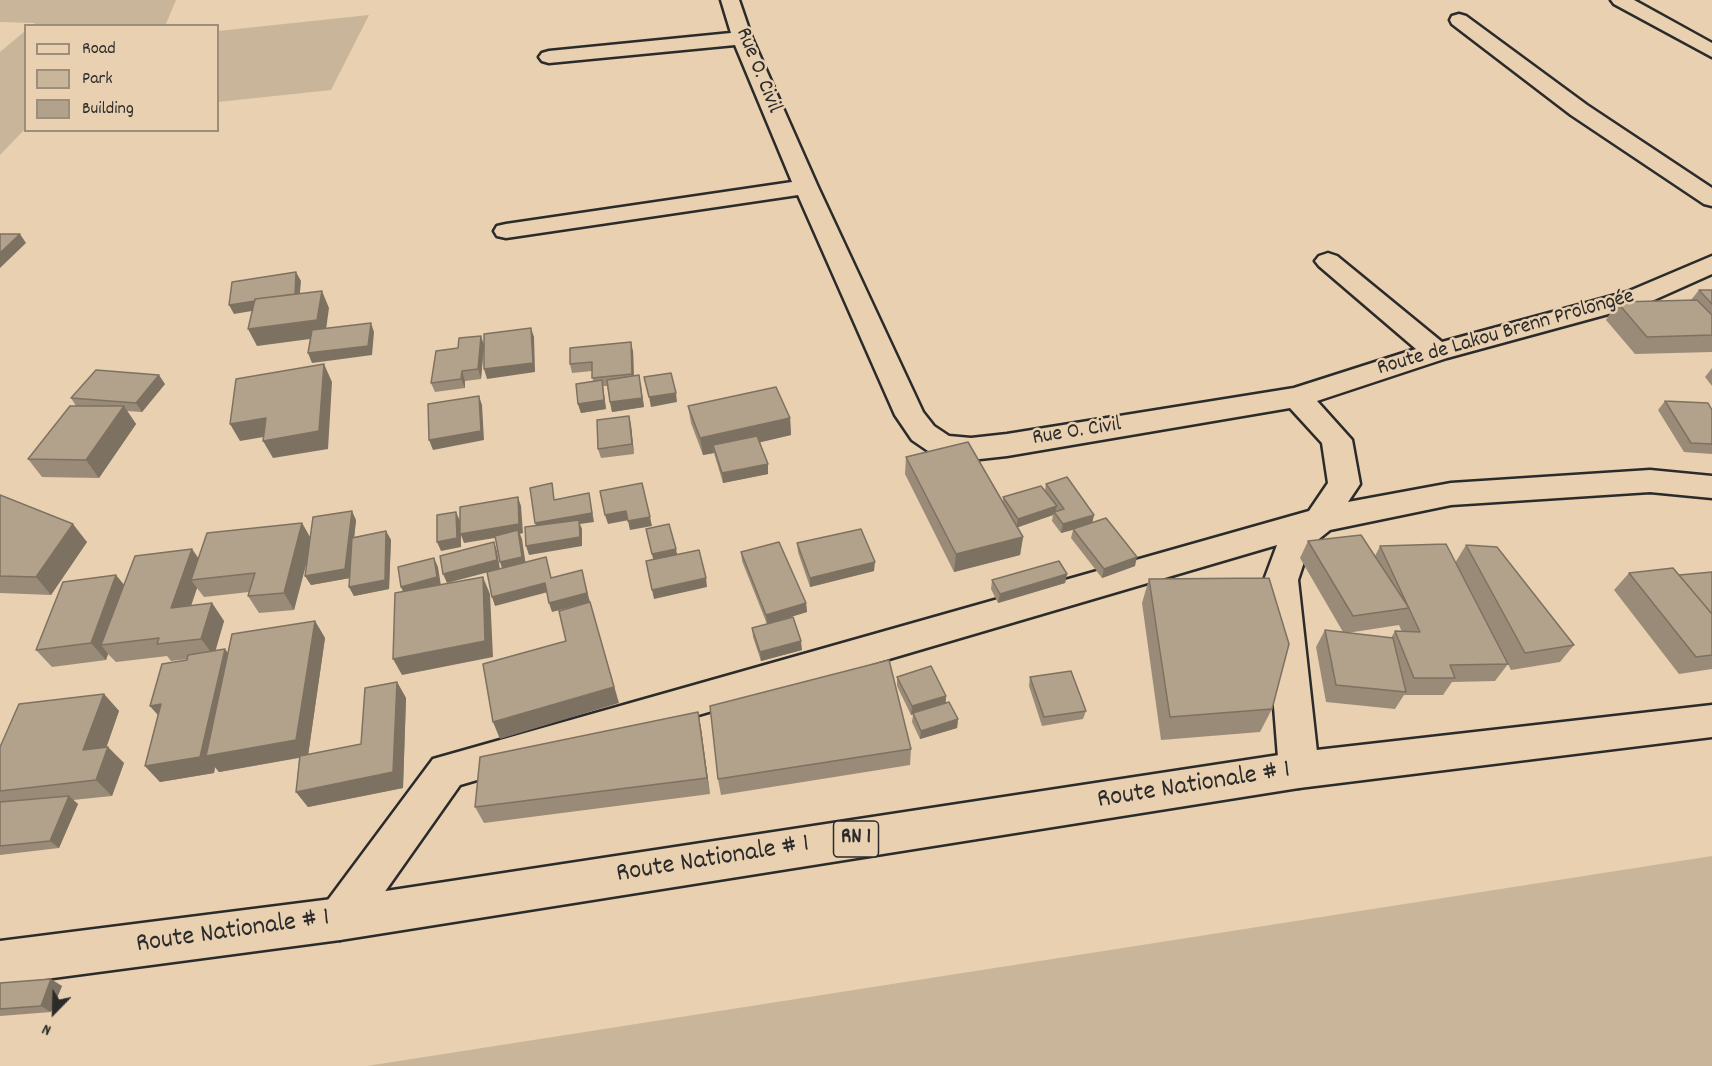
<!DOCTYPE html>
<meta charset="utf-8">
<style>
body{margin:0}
#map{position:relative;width:1712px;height:1066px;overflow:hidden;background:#e8d0b0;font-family:Dekko,sans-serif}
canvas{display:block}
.legend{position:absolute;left:24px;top:24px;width:195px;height:108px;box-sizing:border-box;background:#e8d0b0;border:2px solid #9c8e7b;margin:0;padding:8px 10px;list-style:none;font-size:18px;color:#2b2b2b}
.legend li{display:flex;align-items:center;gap:12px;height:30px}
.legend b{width:30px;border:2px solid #9c8e7b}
.north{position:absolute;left:24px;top:982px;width:60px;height:60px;-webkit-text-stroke:4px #e8d0b0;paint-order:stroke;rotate:203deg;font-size:16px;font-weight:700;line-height:24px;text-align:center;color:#2b2b2b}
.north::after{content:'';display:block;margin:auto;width:21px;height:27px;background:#2b2b2b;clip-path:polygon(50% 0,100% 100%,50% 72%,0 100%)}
</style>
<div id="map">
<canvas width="1712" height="1066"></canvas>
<ul class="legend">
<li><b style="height:8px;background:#e8d0b0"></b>Road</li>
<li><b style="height:16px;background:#c9b59a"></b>Park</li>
<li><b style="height:16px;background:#b3a28b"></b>Building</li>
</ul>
<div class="north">N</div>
</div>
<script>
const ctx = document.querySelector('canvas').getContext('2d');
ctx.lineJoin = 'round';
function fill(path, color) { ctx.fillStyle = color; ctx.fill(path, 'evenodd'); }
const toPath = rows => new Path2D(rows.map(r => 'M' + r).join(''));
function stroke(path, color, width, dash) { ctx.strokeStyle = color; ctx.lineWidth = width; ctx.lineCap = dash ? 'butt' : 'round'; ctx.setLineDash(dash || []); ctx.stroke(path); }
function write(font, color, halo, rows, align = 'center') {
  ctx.font = font + ' Dekko,sans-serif'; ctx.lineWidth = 5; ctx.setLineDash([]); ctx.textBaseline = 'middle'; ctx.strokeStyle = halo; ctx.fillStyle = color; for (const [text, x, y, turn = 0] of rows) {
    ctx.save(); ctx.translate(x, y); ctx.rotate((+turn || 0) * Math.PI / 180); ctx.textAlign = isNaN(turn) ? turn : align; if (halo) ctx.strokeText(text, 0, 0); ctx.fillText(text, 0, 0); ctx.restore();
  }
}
fill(toPath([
 [0,0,176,0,165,26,33,26,35,23,0,22],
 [369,15,331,90,218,102,218,31],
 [25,31,25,129,0,155,0,52],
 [1712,856,1712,1066,367,1066]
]), '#c9b59a');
const minor = toPath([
 [721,0,739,0,752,38,818,187,923,412,934,426,949,436,971,438,1007,434,1294,388,1416,349,1319,266,1315,261,1319,256,1328,253,1337,256,1442,342,1627,292,1712,256,1712,274,1645,304,1447,358,1317,401,1352,440,1360,484,1348,502,1451,483,1650,470,1712,476,1712,498,1650,492,1451,505,1330,530,1309,547,1298,580,1319,770,1313,782,1299,788,1285,782,1279,770,1264,580,1277,545,460,785,355,934,340,940,325,934,318,919,325,904,433,759,1309,511,1328,483,1322,443,1290,408,1007,456,971,460,931,453,912,440,895,415,798,195,506,238,497,236,494,231,497,226,506,224,792,182,735,45,549,63,542,61,539,57,542,53,549,51,731,33,721,0],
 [1611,0,1634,0,1712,43,1712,57,1614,4,1611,0],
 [1459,14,1466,16,1587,105,1712,188,1712,206,1704,204,1571,115,1452,24,1450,20,1452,16,1459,14]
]);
const major = toPath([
 [1712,705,1712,737,1299,788,340,940,0,985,0,941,340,898,1299,752,1712,705]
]);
stroke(minor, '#2b2b2b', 5);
stroke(major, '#2b2b2b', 5);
fill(minor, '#e8d0b0');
fill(major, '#e8d0b0');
fill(toPath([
 [1699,290,1712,290,1712,352,1635,354,1606,320,1617,302,1691,300],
 [484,345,481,379,465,381,465,388,435,392,431,383],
 [633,351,634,376,641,384,644,407,612,412,607,386,603,386,606,409,581,413,578,404,593,381,592,371,572,373,570,364],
 [1712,368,1712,386,1705,377],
 [165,384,142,412,127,411,136,424,99,478,42,477,28,459,76,406,71,398],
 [1665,401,1712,410,1712,454,1684,452,1658,410],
 [688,406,790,418,791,435,760,442,768,464,768,474,723,483,714,453,703,455,691,423],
 [629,416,631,425,634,454,601,458,598,449],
 [906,457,1003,502,1003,497,1045,490,1046,484,1094,515,1092,522,1135,566,1102,578,1071,538,1073,530,1061,533,1052,521,1053,515,1017,527,1023,537,1020,555,954,572,905,474],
 [0,495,87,542,51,595,0,593],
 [356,520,354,537,386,531,391,540,389,589,354,596,349,587,350,578,311,585,305,576,308,558,294,610,259,613,248,596,249,592,204,597,197,588,191,606,212,603,224,621,215,650,228,653,315,621,325,638,308,755,361,744,397,682,406,698,403,788,308,807,296,792,299,758,219,772,215,767,214,773,160,782,145,766,158,715,150,706,187,659,171,661,167,656,116,662,108,654,106,660,52,667,36,650,198,558,302,523,310,537],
 [1308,541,1375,556,1380,546,1455,563,1466,545,1574,645,1560,662,1511,670,1461,575,1508,664,1495,681,1452,682,1443,695,1404,695,1395,709,1326,702,1316,647,1325,630,1343,632,1300,558],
 [1399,625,1402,632,1395,631,1391,638,1347,633],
 [797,543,874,571,810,587,798,552],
 [741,552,806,603,807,612,767,624,742,561],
 [1712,572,1712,669,1679,674,1614,590,1629,573,1679,575],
 [1067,574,1065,583,998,603,991,589,992,580],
 [1149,579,1272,709,1260,732,1161,740,1142,603],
 [752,628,802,650,761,661,753,637],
 [897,677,946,696,946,703,958,719,957,728,920,739,912,722,913,714,911,715,897,686],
 [1030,677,1086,711,1083,719,1042,726,1029,686],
 [104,694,119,711,106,747,124,763,112,796,73,800,78,804,59,848,0,855,0,747],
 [698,712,701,728,710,794,484,823,475,807],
 [911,749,910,765,721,795,718,779],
 [0,983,62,986,51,1012,0,1016]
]), '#9a8b78');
fill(toPath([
 [20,234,26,243,0,268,0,253],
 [296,272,301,281,299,303,234,314,229,305],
 [322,291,329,308,325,337,257,346,248,329],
 [371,323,374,332,372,355,312,363,308,353],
 [531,328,534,337,535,372,487,379,484,369],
 [481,336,484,345,481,379,478,369],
 [631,342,633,351,634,383,632,374],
 [324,364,332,382,328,449,273,458,263,441],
 [462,371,465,381,465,388,461,379],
 [159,375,165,384,142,412,136,403],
 [639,375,644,407,612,412,610,402],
 [602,380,606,409,581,413,578,404],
 [676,393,677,402,651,407,649,397],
 [479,396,482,405,484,440,433,450,429,440],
 [124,406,136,424,99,478,86,460],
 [629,416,631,425,634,454,632,444],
 [266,418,275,435,240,441,230,424],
 [790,418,791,435,715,453,713,445,714,453,703,455,700,438],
 [768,464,768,474,723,483,722,473],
 [589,493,594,522,580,524,582,529,582,546,529,555,526,546,538,532,535,523],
 [518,497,521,506,523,533,520,534,522,539,526,566,503,571,500,562,519,534,464,543,461,535,461,547,441,551,437,542,456,512,460,521],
 [1057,506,1055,513,1054,512,1053,515,1016,528,1018,519],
 [352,511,356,520,350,578,311,585,305,576],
 [626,511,629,520,608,524,605,515],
 [1094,515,1092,524,1061,533,1063,524],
 [650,517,652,526,630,530,628,521],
 [302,523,312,541,294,610,284,593],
 [73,524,87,542,51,595,36,577],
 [386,531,391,540,389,589,354,596,349,587],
 [1023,537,1020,555,954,572,956,554],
 [494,542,497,551,500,569,447,583,443,574],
 [192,549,204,566,191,580,197,588,184,626,171,608],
 [676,549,678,558,654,564,652,554],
 [1137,557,1135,566,1102,578,1104,569],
 [434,558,438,567,441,586,405,596,401,587],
 [875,562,874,571,810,587,810,578],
 [1067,574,1065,583,998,603,1000,594],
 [116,575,130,592,101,645,108,654,106,660,91,643],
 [483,577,490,594,493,657,402,675,393,659],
 [706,578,707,587,654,599,652,590],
 [584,579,590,602,552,612,549,603],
 [545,583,548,592,495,606,492,597],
 [590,602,619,703,500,739,493,722,614,687],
 [212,603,224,621,214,656,201,639],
 [806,603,807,612,767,624,766,615],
 [315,621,325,638,308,756,219,772,215,767,214,773,160,782,145,766,225,649,237,666],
 [801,641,802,650,761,661,760,652],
 [397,682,406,698,403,788,308,807,296,792,393,772],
 [104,694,119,711,100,766,83,750],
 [946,696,945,704,911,715,912,706],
 [161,704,165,723,150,706],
 [698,712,701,728,710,794,707,778],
 [958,719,957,728,920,739,921,731],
 [108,747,124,763,112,796,96,780],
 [69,796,78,804,59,848,50,841],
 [51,979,62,986,51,1012,41,1006]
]), '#7d7161');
const building = toPath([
 [0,234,20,234,0,253,0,234],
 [296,272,295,294,255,299,255,301,229,305,232,282,296,272],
 [1699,290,1712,290,1712,304,1699,290],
 [322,291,317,320,248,329,255,299,322,291],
 [1697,300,1712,315,1712,335,1647,337,1617,302,1697,300],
 [371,323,368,346,308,353,312,330,371,323],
 [531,328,533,363,484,369,484,334,531,328],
 [481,336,478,369,462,371,461,379,431,383,436,351,458,348,459,338,481,336],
 [631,342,632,374,592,378,592,362,570,364,570,348,631,342],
 [324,364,319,431,263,441,266,418,230,424,236,379,324,364],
 [96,370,159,375,136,403,71,398,96,370],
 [671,373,676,393,649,397,644,377,671,373],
 [639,375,642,398,610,402,607,380,639,375],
 [602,380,604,400,578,404,576,384,602,380],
 [776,387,790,418,700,438,688,406,776,387],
 [479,396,481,431,429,440,428,404,479,396],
 [1665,401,1708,403,1712,410,1712,444,1691,443,1665,401],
 [70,406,124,406,86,460,28,459,70,406],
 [629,416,632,444,598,449,597,420,629,416],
 [757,436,768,464,722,473,713,445,757,436],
 [968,442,1023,537,956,554,906,457,968,442],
 [1067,477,1094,515,1063,524,1054,512,1064,509,1046,484,1067,477],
 [552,483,554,500,589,493,592,513,535,523,530,488,552,483],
 [642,483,650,517,628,521,626,511,605,515,600,491,642,483],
 [1041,486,1057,506,1018,519,1003,497,1041,486],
 [0,495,73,524,36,577,0,576,0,495],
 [518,497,519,524,460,534,460,507,518,497],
 [352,511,345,569,305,576,313,517,352,511],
 [456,512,457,538,437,542,437,515,456,512],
 [1106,518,1137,557,1104,569,1073,529,1106,518],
 [579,520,580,537,526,546,525,527,579,520],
 [302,523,284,593,248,596,255,573,191,580,207,533,302,523],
 [669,524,676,549,652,554,646,529,669,524],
 [861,529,875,562,810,578,797,543,861,529],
 [518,530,522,557,500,562,495,536,518,530],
 [386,531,385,580,349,587,352,538,386,531],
 [1361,535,1409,608,1353,616,1308,541,1361,535],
 [494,542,497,560,443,574,440,556,494,542],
 [779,542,806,603,766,615,741,552,779,542],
 [1446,544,1508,664,1450,665,1455,678,1414,678,1395,631,1420,632,1380,546,1446,544],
 [1466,545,1497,547,1574,645,1525,653,1466,545],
 [192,549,171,608,212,603,201,639,157,644,159,638,101,645,135,556,192,549],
 [699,550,706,578,652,590,646,561,699,550],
 [546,557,551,578,582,570,587,593,549,603,545,583,492,597,487,572,546,557],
 [434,558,437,577,401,587,398,567,434,558],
 [1059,561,1067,574,1000,594,992,580,1059,561],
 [1673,568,1712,614,1712,655,1696,657,1629,573,1673,568],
 [1712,572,1712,614,1679,575,1712,572],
 [116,575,91,643,36,650,63,582,116,575],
 [483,577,485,641,393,659,395,593,483,577],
 [1269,578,1289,644,1272,709,1170,717,1149,579,1269,578],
 [590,602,614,687,493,722,483,664,566,641,559,611,590,602],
 [793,617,801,641,760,652,752,628,793,617],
 [315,621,296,740,206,756,232,634,315,621],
 [1325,630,1393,638,1406,692,1336,685,1325,630],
 [225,649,200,757,145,766,161,704,150,706,162,664,187,660,188,655,225,649],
 [889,660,911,749,718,779,710,706,889,660],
 [931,666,946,696,912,706,897,677,931,666],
 [1071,671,1086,711,1044,717,1030,677,1071,671],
 [397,682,393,772,296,792,300,756,361,744,365,688,397,682],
 [104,694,83,750,108,747,96,780,0,791,0,747,19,704,104,694],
 [949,702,958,719,921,731,913,713,949,702],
 [698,712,707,778,475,807,480,757,698,712],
 [69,796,50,841,0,846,0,802,69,796],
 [51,979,41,1006,0,1009,0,983,51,979]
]);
fill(building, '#b3a28b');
stroke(building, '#7d7161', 1.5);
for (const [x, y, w] of [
 [856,839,45]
]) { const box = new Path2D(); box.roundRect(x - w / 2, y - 18, w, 36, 4.5); ctx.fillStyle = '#e8d0b0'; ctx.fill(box); stroke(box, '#2b2b2b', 1.5); }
write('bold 21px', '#2b2b2b', null, [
 ["RN 1",856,839]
]);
write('22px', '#2b2b2b', '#e8d0b0', [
 ["Rue O. Civil",757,71,68],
 ["Route de Lakou Brenn Prolongée",1506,334,-16],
 ["Rue O. Civil",1077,433,-9]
]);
write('27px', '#2b2b2b', '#e8d0b0', [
 ["Route Nationale # 1",1194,787,-9],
 ["Route Nationale # 1",713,861,-9],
 ["Route Nationale # 1",233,933,-8]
]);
</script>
